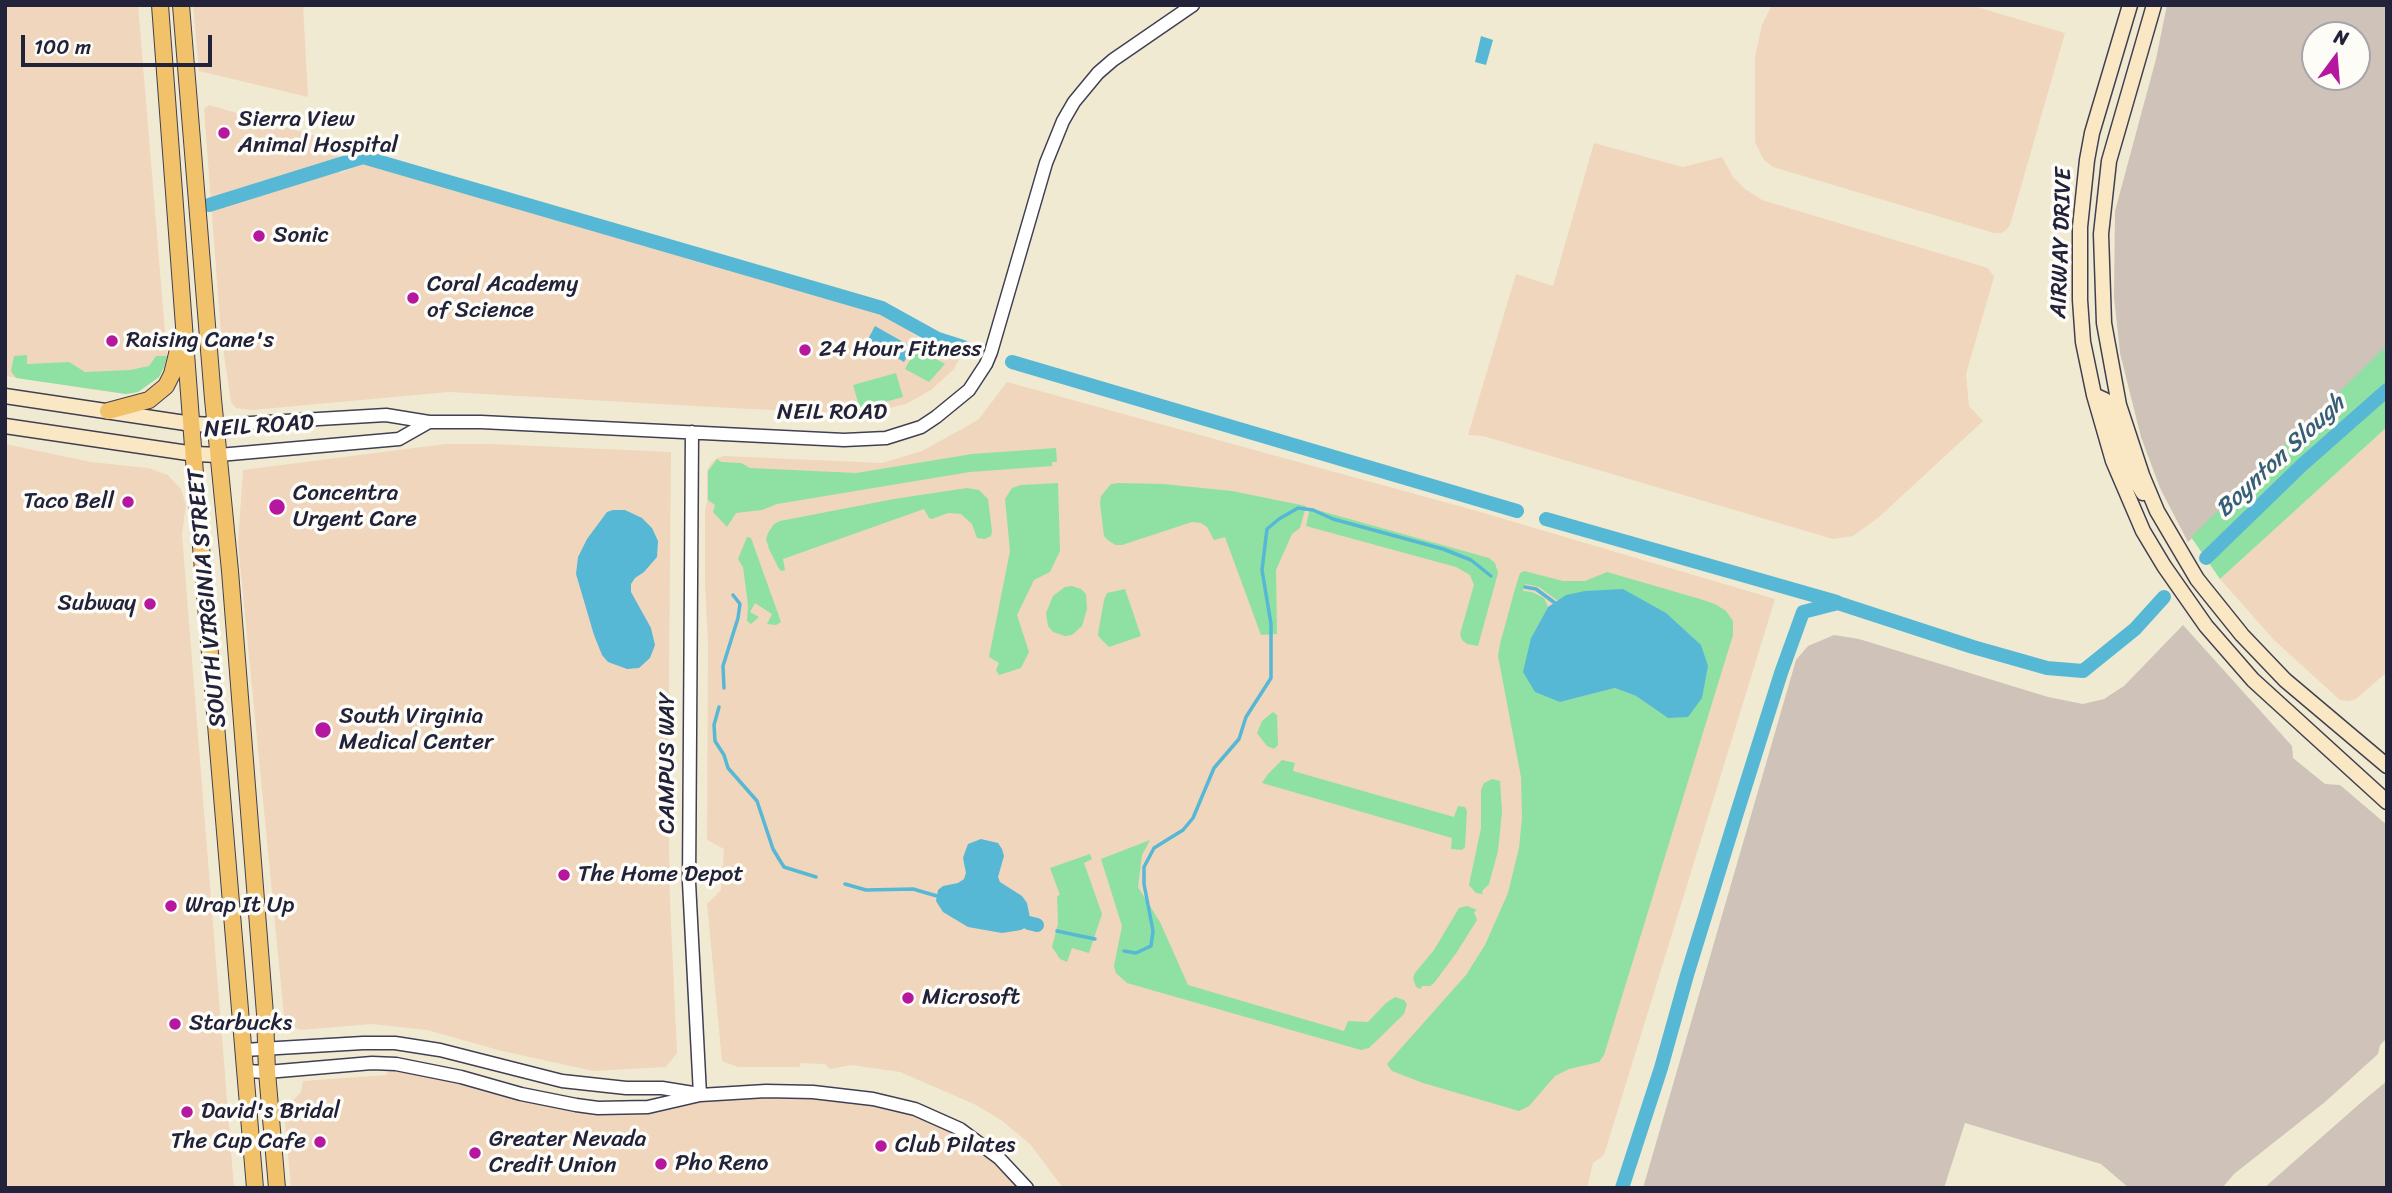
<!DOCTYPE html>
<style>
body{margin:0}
#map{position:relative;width:2392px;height:1193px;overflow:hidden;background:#f1ead2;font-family:Sriracha,sans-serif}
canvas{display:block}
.frame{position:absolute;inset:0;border:7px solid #22223b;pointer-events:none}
.north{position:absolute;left:2301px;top:21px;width:70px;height:70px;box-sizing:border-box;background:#fdfcf7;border:2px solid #a5a5ac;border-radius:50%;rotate:16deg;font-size:19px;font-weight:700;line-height:28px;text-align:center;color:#22223b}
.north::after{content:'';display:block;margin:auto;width:24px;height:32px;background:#b5179e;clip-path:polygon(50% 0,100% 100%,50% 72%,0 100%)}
.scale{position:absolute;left:21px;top:35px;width:191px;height:32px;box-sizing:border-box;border:4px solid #22223b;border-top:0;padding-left:9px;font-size:21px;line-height:24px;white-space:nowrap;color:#22223b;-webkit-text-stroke:5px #fdfcf7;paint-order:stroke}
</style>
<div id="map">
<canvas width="2392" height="1193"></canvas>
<div class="frame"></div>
<div class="north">N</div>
<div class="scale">100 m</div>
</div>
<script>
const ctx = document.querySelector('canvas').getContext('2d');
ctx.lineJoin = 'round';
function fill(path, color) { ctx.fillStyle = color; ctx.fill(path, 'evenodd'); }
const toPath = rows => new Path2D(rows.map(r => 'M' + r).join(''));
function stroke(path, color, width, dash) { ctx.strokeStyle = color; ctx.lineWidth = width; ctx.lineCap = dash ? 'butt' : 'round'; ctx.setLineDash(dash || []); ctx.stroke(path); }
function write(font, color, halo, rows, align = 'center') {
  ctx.font = font + ' Sriracha,sans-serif'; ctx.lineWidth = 7; ctx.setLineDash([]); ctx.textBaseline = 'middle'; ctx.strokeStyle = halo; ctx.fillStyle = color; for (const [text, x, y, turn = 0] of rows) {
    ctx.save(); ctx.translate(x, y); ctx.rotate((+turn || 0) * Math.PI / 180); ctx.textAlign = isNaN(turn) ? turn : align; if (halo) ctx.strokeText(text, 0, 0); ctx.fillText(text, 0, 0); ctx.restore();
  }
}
fill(toPath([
 [5,5,138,5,167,356,164,367,159,377,138,392,126,394,111,392,5,376],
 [193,5,303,5,308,97,199,71],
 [1772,5,1970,5,2065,33,2010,225,2006,230,2001,233,1994,233,1773,167,1764,160,1755,142,1755,57,1762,25],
 [209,105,337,142,340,173,363,163,882,314,940,351,961,356,954,369,931,390,906,404,876,411,850,413,749,409,449,392,252,410,236,408,231,402,221,334,204,109],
 [1594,143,1683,167,1722,157,1733,177,1745,189,1762,200,1988,268,1994,277,1966,374,1969,406,1983,421,1879,517,1853,536,1833,539,1483,436,1468,435,1516,274,1553,286],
 [1007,382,1477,511,1775,599,1604,1155,1593,1163,1587,1188,1063,1188,1030,1144,1001,1120,974,1104,900,1072,851,1065,830,1069,825,1064,801,1063,799,1067,738,1067,722,1061,707,904,721,890,724,849,707,840,708,642,705,585,705,509,707,503,707,471,711,463,717,458,724,456,882,463,922,451,978,420],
 [2387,427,2387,672,2356,699,2349,701,2340,700,2274,640,2220,579],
 [5,444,91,462,148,468,168,475,181,489,186,505,182,534,234,1188,5,1188],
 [445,444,491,444,671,452,668,790,670,902,677,1053,666,1067,593,1071,502,1051,427,1030,371,1024,301,1030,290,1026,284,1016,238,543,243,470],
 [387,1066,607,1110,694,1096,854,1095,952,1126,1027,1188,291,1188,284,1110,301,1092,303,1081,387,1075]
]), '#f0d6bc');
fill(toPath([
 [2167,5,2387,5,2387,361,2188,542,2160,488,2141,437,2120,353,2114,297,2115,211,2156,59],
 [2315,35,2357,35,2357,77,2315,77],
 [2183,625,2292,746,2293,758,2325,784,2340,785,2387,825,2387,1038,2380,1045,2378,1054,2325,1102,2234,1174,2222,1188,2129,1188,2101,1164,1965,1123,1944,1188,1643,1188,1796,660,1808,646,1834,635,1859,639,2048,697,2083,704,2104,699,2124,686],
 [2387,1081,2387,1188,2264,1188,2365,1099]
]), '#cec2b9');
fill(toPath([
 [2387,345,2387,427,2220,579,2191,537],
 [917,348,945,364,929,382,905,369],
 [27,355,27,364,69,362,85,372,130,370,149,366,156,356,167,356,164,367,159,377,138,392,126,394,16,378,11,371,14,356],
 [896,373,903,397,860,409,853,385],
 [1056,448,1057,462,1052,462,1052,466,970,472,777,504,762,510,736,513,727,527,713,512,715,505,708,500,708,471,717,459,721,462,741,463,750,468,856,473,972,454],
 [1058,483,1060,551,1050,572,1034,580,1017,615,1029,652,1021,668,999,675,996,670,999,663,989,657,1010,551,1005,499,1012,488,1021,485],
 [1119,483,1163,484,1232,491,1306,506,1300,528,1292,534,1276,570,1277,634,1261,635,1225,537,1214,540,1207,527,1201,523,1192,522,1122,545,1116,545,1109,541,1104,536,1100,503,1101,496,1111,484],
 [967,488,979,490,988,499,992,531,991,536,985,539,977,538,972,524,961,514,948,513,932,519,929,518,924,509,783,559,785,570,781,571,778,567,769,549,766,539,768,533,774,524,780,521,894,499],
 [1310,508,1489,558,1495,563,1498,573,1478,646,1467,644,1462,640,1460,634,1474,585,1470,575,1456,567,1306,526],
 [747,537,751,538,781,622,776,625,767,624,772,614,755,603,750,612,759,617,751,624,747,621,748,605,743,567,738,559],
 [1524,571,1563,581,1585,581,1607,572,1700,599,1715,604,1726,611,1733,621,1733,635,1604,1055,1599,1062,1569,1069,1555,1076,1529,1106,1519,1111,1423,1083,1392,1071,1387,1064,1466,975,1485,945,1508,893,1519,848,1522,818,1521,777,1498,656,1500,644,1515,589,1520,573],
 [1525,584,1539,587,1558,601,1566,595,1668,718,1636,696,1615,688,1560,702,1531,638,1548,607,1544,598,1532,592,1523,591],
 [1072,586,1081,589,1086,594,1087,609,1082,626,1072,635,1065,636,1053,632,1048,626,1046,613,1053,596,1065,587],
 [1125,589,1141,636,1109,647,1099,637,1098,634,1104,600,1107,593],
 [1273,712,1277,715,1278,745,1274,749,1267,746,1257,733,1262,721],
 [1282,760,1295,763,1293,771,1454,817,1458,806,1465,807,1467,811,1465,847,1462,850,1451,849,1452,838,1262,783,1268,774],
 [1492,779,1500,781,1502,812,1498,851,1489,884,1482,891,1483,894,1476,893,1469,885,1481,828,1481,790,1484,783],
 [1150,840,1142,855,1138,887,1160,922,1188,985,1344,1031,1348,1021,1368,1022,1386,1003,1395,997,1404,1000,1407,1004,1404,1014,1369,1048,1361,1050,1127,983,1116,973,1114,966,1122,926,1101,859],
 [1090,854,1092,859,1084,863,1102,914,1089,953,1072,948,1067,962,1060,959,1052,947,1058,924,1057,896,1060,895,1050,868],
 [1467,906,1477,910,1474,912,1477,920,1457,952,1434,983,1430,986,1422,986,1421,989,1416,987,1413,978,1415,973,1434,950,1459,908]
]), '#8ee1a2');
fill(toPath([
 [1481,36,1493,40,1486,65,1475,62],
 [875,326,912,347,904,362,867,341],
 [613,510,625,510,642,518,652,528,658,541,657,557,644,572,635,578,631,584,631,592,651,628,655,645,650,658,639,668,627,669,608,662,602,655,594,635,576,574,578,557,587,539,607,512],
 [1623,589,1666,613,1701,645,1708,666,1702,698,1688,717,1668,718,1636,696,1615,688,1560,702,1535,692,1523,672,1531,638,1548,607,1566,595,1585,591],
 [981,839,998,843,1002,849,1004,856,998,877,1000,882,1022,896,1027,903,1030,918,1028,926,1021,930,1002,933,968,927,943,912,936,901,938,890,943,886,958,883,964,879,966,873,963,858,965,852,968,844]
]), '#57b8d5');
stroke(toPath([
 [1525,587,1536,589,1555,603],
 [724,688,723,666,738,618,740,604,733,595],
 [719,707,714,725,715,741,724,755,728,768,757,801,773,849,779,859,784,867,816,877],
 [845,884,866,890,913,889,937,896],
 [1057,931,1095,939],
 [1124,951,1136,953,1151,946,1153,931,1144,884,1144,867,1154,848,1183,830,1193,818,1214,768,1239,739,1246,717,1271,678,1271,624,1262,570,1267,529,1279,519,1298,508,1313,510,1333,519,1443,549,1471,560,1491,576]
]), '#57b8d5', 3.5);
stroke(toPath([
 [209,205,363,157,882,308,938,339,966,348],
 [1012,362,1517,511],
 [1546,519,1837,602],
 [2206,558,2302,465,2387,390],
 [1029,923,1037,925],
 [1622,1188,1661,1068,1687,975,1736,816,1781,673,1803,612,1838,603,1973,647,2047,668,2083,671,2135,629,2164,597]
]), '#57b8d5', 14);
const tertiary = toPath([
 [217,425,386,415,429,422,481,422,844,440,886,438,921,427,936,417,969,390,986,364,991,352,1046,163,1063,121,1074,102,1098,73,1113,60,1193,5],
 [692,432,689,882,700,1095],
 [219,455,399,439,429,422],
 [244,1050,363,1043,395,1043,440,1050,562,1081,626,1088,662,1088,693,1093],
 [245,1071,267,1072,372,1063,396,1064,461,1077,521,1094,576,1105,598,1108,648,1107,700,1095,766,1091,813,1092,873,1099,915,1109,960,1129,999,1158,1027,1188]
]);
const secondary = toPath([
 [2130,5,2092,133,2087,160,2080,227,2080,300,2083,342,2094,395,2113,461,2143,531,2164,566,2206,626,2253,680,2387,802],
 [2154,5,2109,161,2101,234,2104,323,2119,405,2142,475,2157,511,2197,579,2242,635,2285,680,2387,766],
 [2094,395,2105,400,2109,406,2128,467,2143,493],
 [5,396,192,424,217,425],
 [5,426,195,454,219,455]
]);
const primary = toPath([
 [160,5,196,487,255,1188],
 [181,5,213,399,230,571,265,1014,267,1072,277,1188],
 [108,411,149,400,166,386,172,374,181,338]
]);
stroke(tertiary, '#414052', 15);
stroke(secondary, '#414052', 17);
stroke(primary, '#414052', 18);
stroke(tertiary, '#fff', 12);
stroke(secondary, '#fae7c3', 14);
stroke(primary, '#f2c26a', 16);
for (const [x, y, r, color] of [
 [224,133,7,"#b5179e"],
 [259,236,7,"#b5179e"],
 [413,298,7,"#b5179e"],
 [112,341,7,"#b5179e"],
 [805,350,7,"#b5179e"],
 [128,502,7,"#b5179e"],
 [277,507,9,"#b5179e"],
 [150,604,7,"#b5179e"],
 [323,730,9,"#b5179e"],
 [564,875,7,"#b5179e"],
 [171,906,7,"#b5179e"],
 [908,998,7,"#b5179e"],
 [175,1024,7,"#b5179e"],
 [187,1112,7,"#b5179e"],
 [320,1142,7,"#b5179e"],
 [881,1146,7,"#b5179e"],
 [475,1153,7,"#b5179e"],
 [661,1164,7,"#b5179e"]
]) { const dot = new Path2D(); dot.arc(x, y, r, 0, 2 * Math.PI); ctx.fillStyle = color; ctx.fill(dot); stroke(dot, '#fdfcf7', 2.5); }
write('23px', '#22223b', '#fdfcf7', [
 ["Sierra View",238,120],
 ["Animal Hospital",238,146],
 ["Sonic",273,236],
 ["Coral Academy",427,285],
 ["of Science",427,311],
 ["Raising Cane's",126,341],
 ["24 Hour Fitness",819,350],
 ["Concentra",293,494],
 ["Urgent Care",293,520],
 ["Taco Bell",114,502,"right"],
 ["Subway",136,604,"right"],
 ["South Virginia",339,717],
 ["Medical Center",339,743],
 ["The Home Depot",578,875],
 ["Wrap It Up",185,906],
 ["Microsoft",922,998],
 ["Starbucks",189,1024],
 ["David's Bridal",201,1112],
 ["Greater Nevada",489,1140],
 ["Credit Union",489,1166],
 ["The Cup Cafe",306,1142,"right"],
 ["Club Pilates",895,1146],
 ["Pho Reno",675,1164]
], 'left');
write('23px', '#22223b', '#fdfcf7', [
 ["AIRWAY DRIVE",2062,243,-88],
 ["NEIL ROAD",832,413],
 ["NEIL ROAD",259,427,-4],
 ["SOUTH VIRGINIA STREET",208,598,-95],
 ["CAMPUS WAY",668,763,-90]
]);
write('italic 24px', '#375e79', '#fdfcf7', [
 ["Boynton Slough",2281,457,-43]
]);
</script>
